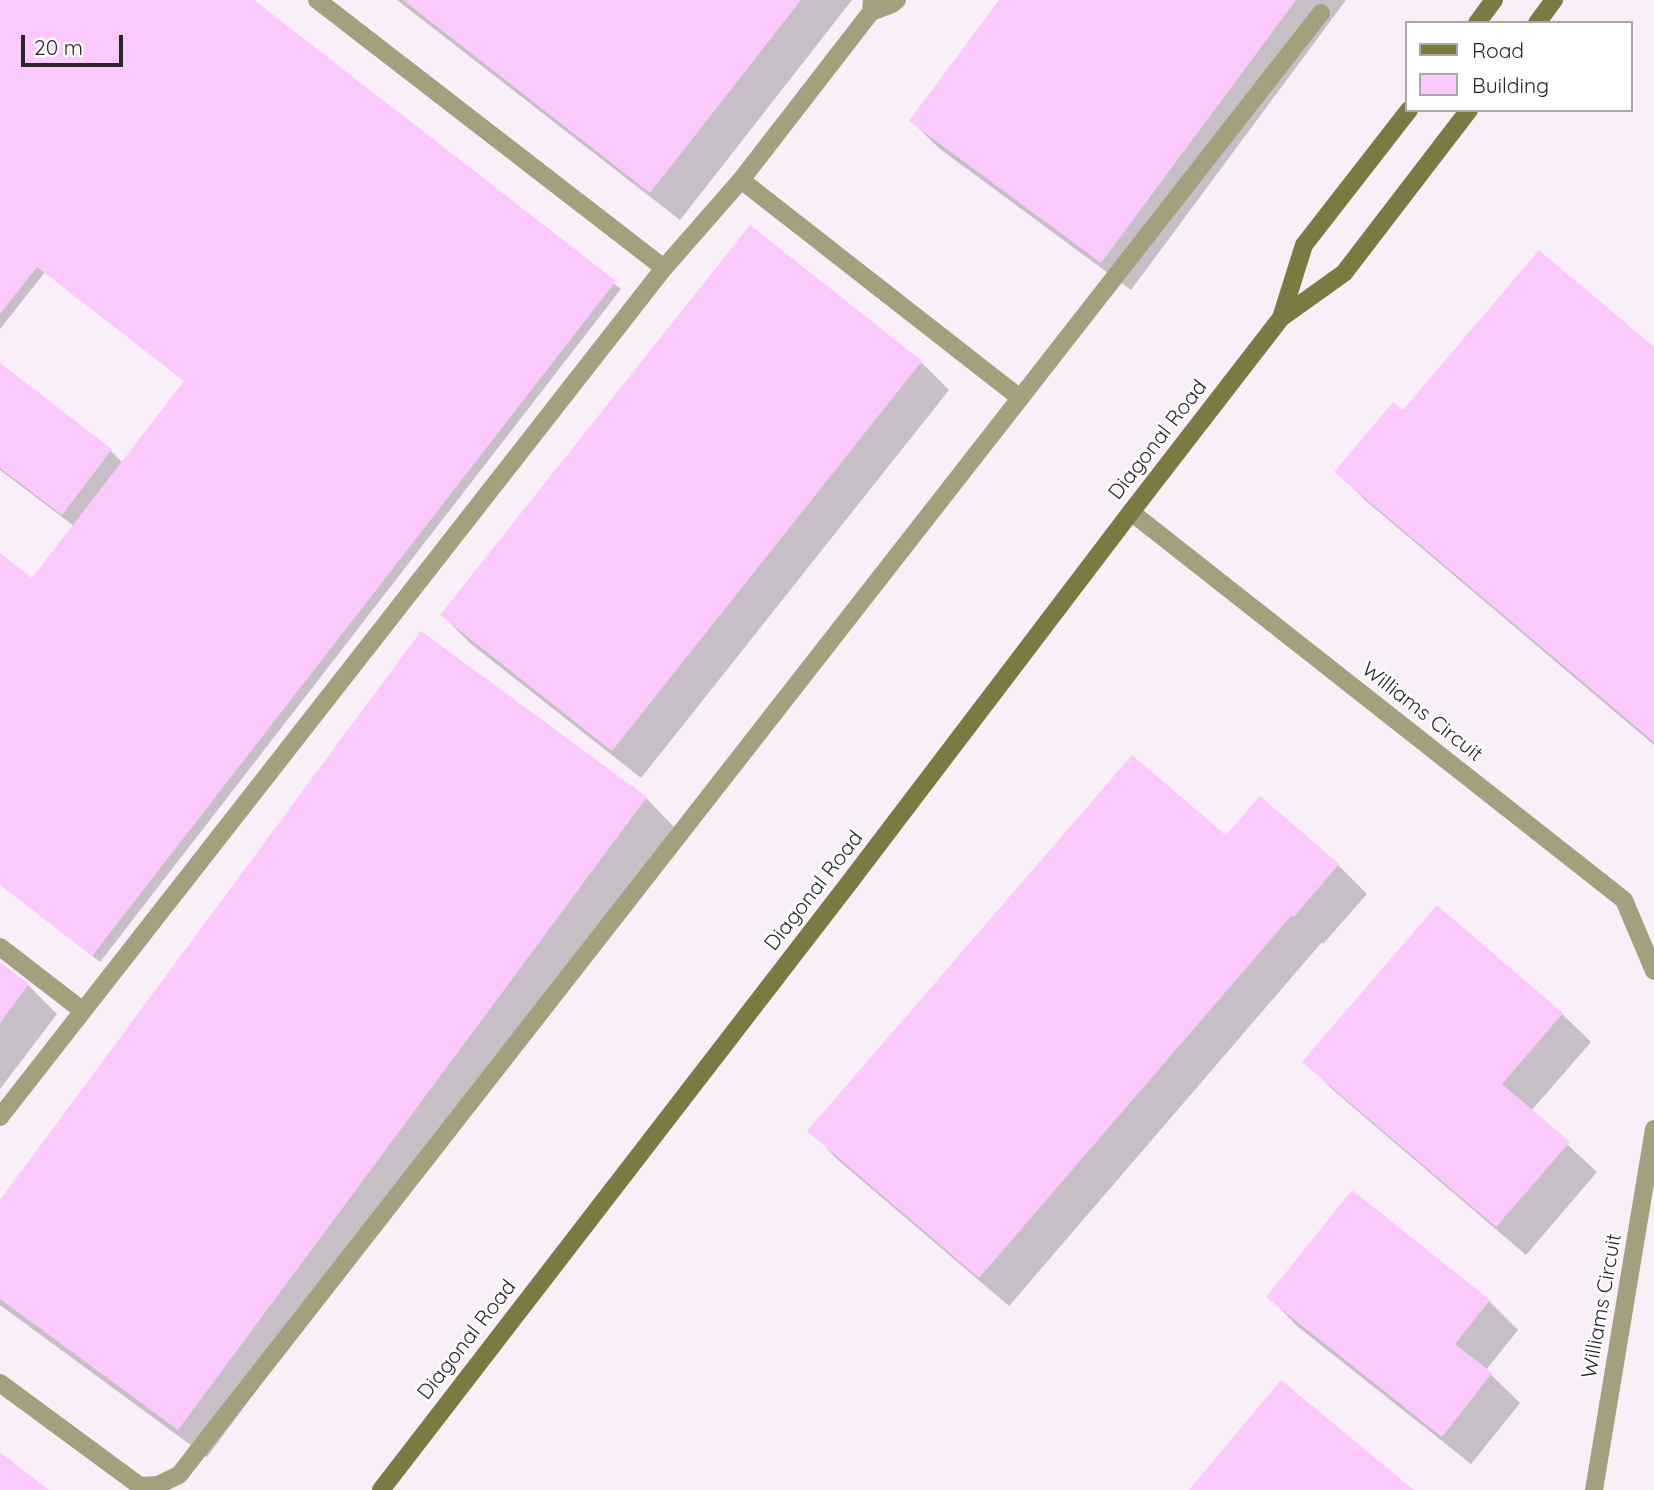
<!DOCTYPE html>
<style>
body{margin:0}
#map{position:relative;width:1654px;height:1490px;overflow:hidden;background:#f8eff8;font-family:Quicksand,sans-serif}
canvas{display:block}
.legend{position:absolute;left:1405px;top:21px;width:228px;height:91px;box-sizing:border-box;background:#fff;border:2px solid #a9a8a9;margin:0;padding:9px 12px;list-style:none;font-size:21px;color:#292629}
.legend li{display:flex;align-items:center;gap:14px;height:35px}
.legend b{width:35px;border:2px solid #a9a8a9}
.scale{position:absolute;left:21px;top:35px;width:102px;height:32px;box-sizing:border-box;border:4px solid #292629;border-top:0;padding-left:9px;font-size:21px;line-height:24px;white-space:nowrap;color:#292629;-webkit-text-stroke:5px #fff;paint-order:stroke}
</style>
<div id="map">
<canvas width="1654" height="1490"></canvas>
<ul class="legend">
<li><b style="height:9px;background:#7d7943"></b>Road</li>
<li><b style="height:19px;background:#fcc9fc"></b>Building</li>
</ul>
<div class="scale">20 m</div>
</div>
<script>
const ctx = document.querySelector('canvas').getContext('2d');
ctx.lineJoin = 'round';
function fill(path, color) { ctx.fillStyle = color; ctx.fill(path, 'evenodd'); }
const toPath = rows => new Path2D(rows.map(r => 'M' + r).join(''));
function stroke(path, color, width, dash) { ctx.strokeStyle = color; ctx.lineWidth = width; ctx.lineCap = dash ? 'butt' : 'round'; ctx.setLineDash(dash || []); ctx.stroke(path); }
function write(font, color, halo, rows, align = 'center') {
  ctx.font = font + ' Quicksand,sans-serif'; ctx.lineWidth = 5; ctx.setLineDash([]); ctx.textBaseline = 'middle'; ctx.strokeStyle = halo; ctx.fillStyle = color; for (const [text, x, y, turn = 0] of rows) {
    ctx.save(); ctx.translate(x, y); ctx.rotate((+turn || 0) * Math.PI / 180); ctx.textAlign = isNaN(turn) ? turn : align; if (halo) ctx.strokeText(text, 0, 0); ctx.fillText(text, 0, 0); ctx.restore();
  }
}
fill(toPath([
 [0,0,250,0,621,289,100,962,0,884,0,555,32,581,74,526,0,470,0,365,111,451,123,463,186,382,45,272,0,329],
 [397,0,852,0,680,220],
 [1001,0,1346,0,1131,290,940,149,911,121],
 [1654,349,1654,745,1365,500,1336,471,1403,412],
 [921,362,949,390,641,778,471,644,442,615],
 [646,798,674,827,207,1457,0,1305,0,1203],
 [1260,798,1338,865,1367,894,1323,944,1322,942,1009,1306,838,1160,810,1131,1226,838],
 [0,964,28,985,57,1014,0,1089],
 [1562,1014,1591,1042,1531,1111,1597,1172,1526,1255,1333,1090,1305,1062],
 [1352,1193,1489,1301,1518,1330,1486,1370,1520,1403,1471,1464,1297,1326,1269,1297]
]), '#0003');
fill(toPath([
 [0,0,254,0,616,281,92,956,0,885,0,553,32,578,184,381,37,267,0,314],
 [403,0,801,0,650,193],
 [999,0,1296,0,1101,263,909,121],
 [750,225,922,361,612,751,440,615],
 [1539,250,1654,347,1654,742,1334,472,1393,402,1403,410],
 [0,363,112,449,62,515,0,468],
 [421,631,647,797,178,1430,0,1299,0,1200],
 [1132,755,1226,835,1260,796,1339,864,1294,917,1292,915,979,1278,807,1131],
 [1437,905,1563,1013,1502,1084,1570,1142,1496,1227,1302,1062],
 [0,962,29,984,0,1023],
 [1352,1190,1490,1300,1455,1344,1492,1373,1442,1437,1266,1297],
 [1281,1380,1414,1490,1189,1490],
 [0,1452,49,1490,0,1490]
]), '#fcc9fc');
stroke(toPath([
 [317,0,664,268],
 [871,12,892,4,897,0],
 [741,180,1020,398],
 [0,947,83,1011],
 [0,1117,664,268,741,180,871,12,872,0],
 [0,1383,140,1486,158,1485,179,1475,1321,13]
]), '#a3a17d', 18);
stroke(toPath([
 [1131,512,1624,900,1654,971],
 [1594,1490,1654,1129]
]), '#a3a17d', 18);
stroke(toPath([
 [1477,23,1494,0],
 [1537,23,1554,0],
 [1281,318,1304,245,1409,110],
 [381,1490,849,883,1131,512,1281,318,1344,273,1469,110]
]), '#7d7943', 18);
write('21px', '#292629', '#fff', [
 ["Diagonal Road",1158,440,-52],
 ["Williams Circuit",1422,712,38],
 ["Diagonal Road",814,891,-52],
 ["Williams Circuit",1602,1306,-80],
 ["Diagonal Road",467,1340,-52]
]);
</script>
